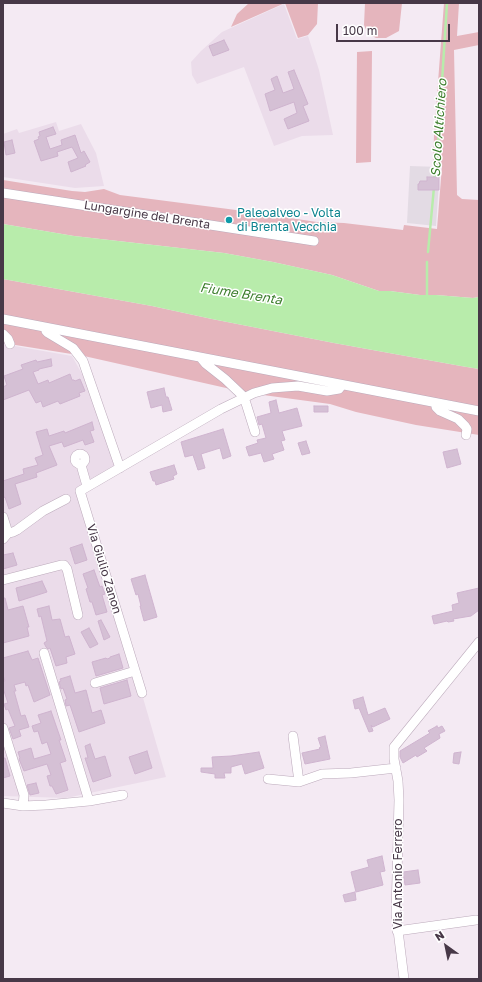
<!DOCTYPE html>
<style>
body{margin:0}
#map{position:relative;width:482px;height:982px;overflow:hidden;background:#f4eaf3;font-family:"Golos Text",sans-serif}
canvas{display:block}
.frame{position:absolute;inset:0;border:4px solid #473847;pointer-events:none}
.north{position:absolute;left:426px;top:926px;width:40px;height:40px;-webkit-text-stroke:3px #fff;paint-order:stroke;rotate:327deg;font-size:11px;font-weight:700;line-height:16px;text-align:center;color:#473847}
.north::after{content:'';display:block;margin:auto;width:14px;height:18px;background:#473847;clip-path:polygon(50% 0,100% 100%,50% 72%,0 100%)}
.scale{position:absolute;left:336px;top:24px;width:114px;height:18px;box-sizing:border-box;border:2px solid #473847;border-top:0;padding-left:5px;font-size:12px;line-height:14px;white-space:nowrap;color:#473847;-webkit-text-stroke:3px #fff;paint-order:stroke}
</style>
<div id="map">
<canvas width="482" height="982"></canvas>
<div class="frame"></div>
<div class="north">N</div>
<div class="scale">100 m</div>
</div>
<script>
const ctx = document.querySelector('canvas').getContext('2d');
ctx.lineJoin = 'round';
function fill(path, color) { ctx.fillStyle = color; ctx.fill(path, 'evenodd'); }
const toPath = rows => new Path2D(rows.map(r => 'M' + r).join(''));
function stroke(path, color, width, dash) { ctx.strokeStyle = color; ctx.lineWidth = width; ctx.lineCap = dash ? 'butt' : 'round'; ctx.setLineDash(dash || []); ctx.stroke(path); }
function write(font, color, halo, rows, align = 'center') {
  ctx.font = font + ' "Golos Text",sans-serif'; ctx.lineWidth = 3; ctx.setLineDash([]); ctx.textBaseline = 'middle'; ctx.strokeStyle = halo; ctx.fillStyle = color; for (const [text, x, y, turn = 0] of rows) {
    ctx.save(); ctx.translate(x, y); ctx.rotate((+turn || 0) * Math.PI / 180); ctx.textAlign = isNaN(turn) ? turn : align; if (halo) ctx.strokeText(text, 0, 0); ctx.fillText(text, 0, 0); ctx.restore();
  }
}
fill(toPath([
 [284,4,297,39,308,36,319,70,333,135,302,136,274,146,244,67,197,84,192,75,191,62,201,51,222,32],
 [56,122,59,131,81,124,96,153,104,186,75,188,3,177,3,134,17,129,19,133],
 [3,344,72,356,86,381,120,467,83,491,166,777,66,798,3,796]
]), '#ebdcea');
fill(toPath([
 [410,166,440,167,436,226,407,223]
]), '#e3dbe4');
fill(toPath([
 [249,3,318,3,317,24,308,35,298,38,285,3,231,27,237,14],
 [365,3,402,3,399,31,386,38,376,38,368,34,364,25],
 [444,3,459,3,457,36,479,32,479,45,454,50,457,195,462,199,479,200,479,297,473,298,436,295,420,295,390,291,379,291,332,275,273,262,224,253,74,236,3,224,3,180,72,191,85,192,104,189,120,195,236,210,317,222,344,223,403,230,404,225,437,229,442,166,433,165,434,135],
 [372,51,371,162,356,163,357,52],
 [3,279,152,306,212,319,334,343,461,366,479,369,479,435,416,425,356,412,330,404,263,395,235,390,84,356,3,343]
]), '#e5b5bd');
fill(toPath([
 [3,224,74,236,224,253,273,262,332,275,379,291,390,291,420,295,436,295,473,298,479,297,479,369,461,366,334,343,212,319,152,306,3,279]
]), '#b8ecab');
stroke(toPath([
 [434,180,438,145,447,3],
 [428,252,434,187],
 [427,262,427,298]
]), '#b8ecab', 2.5);
const building = toPath([
 [224,40,229,50,213,56,209,46,224,40],
 [294,70,308,104,303,106,309,121,288,129,284,119,297,113,294,102,270,111,265,94,275,90,271,79,277,76,283,93,294,89,288,72,294,70],
 [53,127,56,134,46,137,50,149,62,145,61,140,75,135,81,153,84,151,90,162,85,165,86,166,71,172,68,162,78,158,72,147,57,152,58,156,41,161,34,141,39,139,38,137,40,136,39,132,53,127],
 [12,140,15,153,6,155,4,142,12,140],
 [427,177,439,177,439,190,418,190,418,184,419,184,420,181,427,181,427,177],
 [51,359,52,366,39,369,39,370,33,372,38,384,48,380,49,383,70,374,72,380,74,380,75,381,80,379,85,391,79,393,80,396,60,404,58,401,43,407,41,401,36,403,29,390,3,400,3,387,7,385,4,376,23,369,21,365,36,360,37,362,51,359],
 [164,388,166,397,168,397,172,410,163,412,162,405,151,408,147,392,164,388],
 [276,400,279,413,297,408,302,426,282,431,285,440,281,441,284,450,272,454,274,459,264,462,261,453,249,456,246,447,258,443,257,440,266,438,262,424,259,425,257,417,271,413,269,402,276,400],
 [314,406,328,406,328,412,314,412,314,406],
 [92,422,94,430,90,431,94,442,85,445,83,440,64,447,62,442,49,446,57,465,36,473,37,477,15,484,21,504,9,509,5,497,3,498,3,481,24,474,23,469,38,465,35,458,43,455,36,432,47,429,49,436,64,431,65,433,92,422],
 [223,429,231,456,223,459,220,448,201,454,205,468,198,470,193,455,185,457,181,442,223,429],
 [306,441,310,453,302,455,298,443,306,441],
 [457,449,461,464,447,468,443,452,457,449],
 [174,465,177,474,173,476,174,479,156,485,155,481,153,481,150,472,174,465],
 [82,544,87,560,75,564,70,548,82,544],
 [13,553,17,565,3,569,3,555,13,553],
 [94,570,100,587,102,586,105,594,102,595,107,612,96,615,92,602,90,602,86,589,88,588,83,574,94,570],
 [145,575,157,617,144,621,140,606,141,606,138,594,136,595,131,579,145,575],
 [42,581,47,592,19,601,16,588,42,581],
 [479,588,479,610,471,616,453,619,454,621,448,622,447,621,434,624,432,616,453,611,452,605,459,603,457,593,479,588],
 [3,598,5,598,8,610,23,606,29,627,27,627,29,636,3,643,3,598],
 [49,606,52,620,60,619,65,637,69,636,75,654,66,657,67,663,56,666,50,648,48,649,46,647,44,643,47,641,41,616,39,617,37,609,49,606],
 [101,620,110,637,104,640,98,621,101,620],
 [89,628,98,644,90,648,81,632,89,628],
 [28,651,32,660,38,658,50,695,34,702,28,685,26,686,25,682,14,685,16,691,14,691,21,716,25,715,29,727,19,730,21,736,13,739,9,728,15,726,8,709,6,710,4,704,8,703,3,688,3,681,5,681,3,675,3,658,28,651],
 [119,654,123,668,96,676,92,662,106,658,107,659,110,658,110,657,119,654],
 [70,676,75,693,86,690,92,713,101,710,105,723,79,732,70,705,66,706,65,700,67,699,63,688,61,689,59,682,61,681,60,679,70,676],
 [127,680,131,696,104,704,100,688,127,680],
 [363,697,368,715,385,708,390,719,373,727,371,725,373,731,369,732,359,708,355,709,353,700,363,697],
 [51,711,61,740,59,740,66,761,60,763,68,790,56,794,52,786,50,786,47,776,51,775,47,764,24,771,19,759,20,758,18,752,31,748,34,759,51,754,47,742,42,744,38,731,34,732,32,726,41,723,38,715,51,711],
 [437,726,438,728,442,726,445,731,439,734,440,738,424,748,427,751,417,757,416,755,403,763,400,757,400,751,430,733,428,731,437,726],
 [325,736,330,759,305,764,302,753,320,749,319,748,321,747,318,738,325,736],
 [90,744,95,759,105,756,111,776,93,782,85,758,88,758,85,746,90,744],
 [147,751,152,768,135,774,129,757,147,751],
 [259,752,264,768,245,774,242,764,231,767,231,773,224,773,225,778,215,778,215,774,201,772,201,768,213,768,212,757,231,756,259,752],
 [461,752,459,764,453,763,454,753,461,752],
 [3,758,5,758,10,776,3,778,3,758],
 [36,783,39,793,30,795,27,785,36,783],
 [382,856,385,871,380,872,383,885,356,892,351,872,369,867,367,860,382,856],
 [418,870,420,883,405,885,403,872,418,870],
 [355,892,356,900,345,902,343,895,355,892]
]);
fill(building, '#d5c0d5');
stroke(building, '#cfb4cf', 1);
const minor = toPath([
 [3,193,314,241],
 [3,319,479,411],
 [47,328,46,331,48,333,73,348,83,361,120,468],
 [3,334,8,339,10,344],
 [201,358,206,364,225,379,244,397,255,432],
 [436,403,436,407,440,411,458,419,465,426,467,429,466,435],
 '75 459a5 5 0 1 1 10 0a5 5 0 1 1-10 0Z',
 [81,465,87,486],
 [3,517,8,533],
 [3,539,8,533,13,532,17,530,43,511,66,499],
 [3,580,61,565,64,565,67,569,78,615],
 [44,653,89,801],
 [95,683,135,671],
 [142,693,80,491,221,409,254,393,272,388,298,386,327,391,339,389,342,385],
 [3,728,24,795,23,806],
 [293,736,299,782],
 [268,779,299,782,322,774,351,773,396,768],
 [3,803,23,806,46,805,89,801,123,795],
 [397,931,476,920],
 [404,979,396,914,399,800,398,781,394,759,394,747,479,642]
]);
stroke(minor, '#bcaabb', 10);
stroke(minor, '#fff', 9);
for (const [x, y, r, color] of [
 [229,220,4,"#0f9aa8"]
]) { const dot = new Path2D(); dot.arc(x, y, r, 0, 2 * Math.PI); ctx.fillStyle = color; ctx.fill(dot); stroke(dot, '#fff', 1.5); }
write('12px', '#0d838f', '#fff', [
 ["Paleoalveo - Volta",237,213],
 ["di Brenta Vecchia",237,227]
], 'left');
write('12px', '#473847', '#fff', [
 ["Lungargine del Brenta",147,215,9],
 ["Via Giulio Zanon",104,569,73],
 ["Via Antonio Ferrero",398,874,-90]
]);
write('italic 13px', '#3c7e2c', '#fff', [
 ["Scolo Altichiero",439,128,-86],
 ["Fiume Brenta",241,294,9]
]);
</script>
